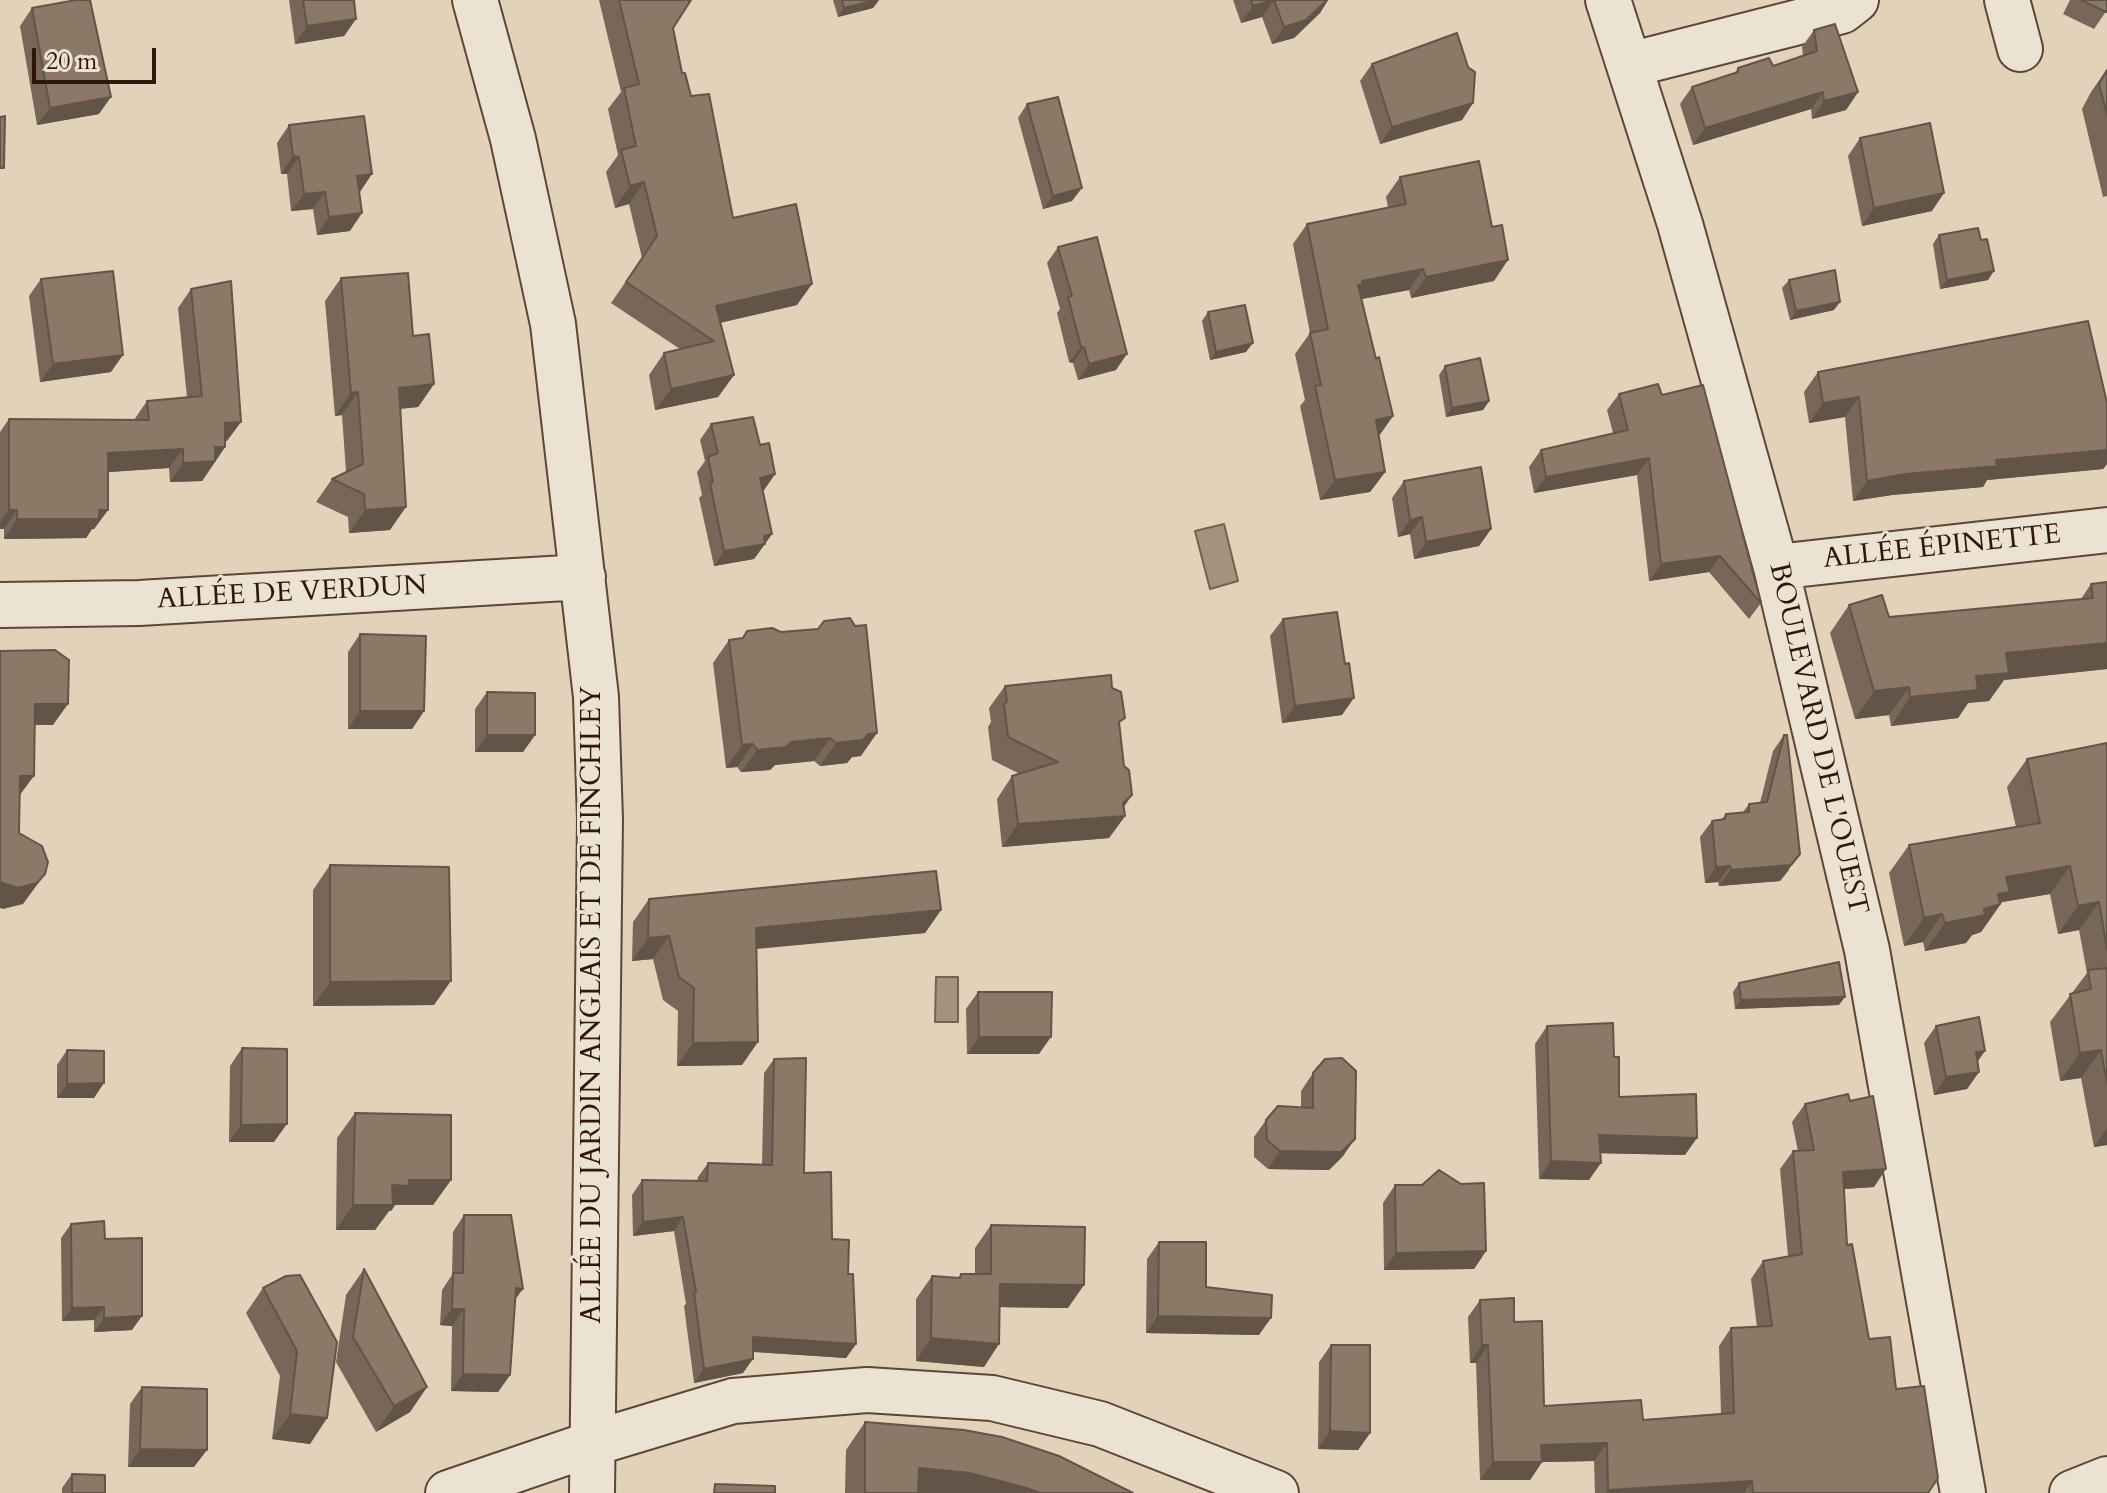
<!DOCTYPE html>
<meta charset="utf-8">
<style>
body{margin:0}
#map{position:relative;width:2107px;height:1493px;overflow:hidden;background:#e2d2ba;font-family:Cardo,serif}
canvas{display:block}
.scale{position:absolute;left:32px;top:48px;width:124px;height:36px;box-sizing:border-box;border:4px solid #2f170a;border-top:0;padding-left:10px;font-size:24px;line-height:28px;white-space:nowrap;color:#2f170a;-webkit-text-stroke:6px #ece2d2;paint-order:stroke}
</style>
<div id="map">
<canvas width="2107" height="1493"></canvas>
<div class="scale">20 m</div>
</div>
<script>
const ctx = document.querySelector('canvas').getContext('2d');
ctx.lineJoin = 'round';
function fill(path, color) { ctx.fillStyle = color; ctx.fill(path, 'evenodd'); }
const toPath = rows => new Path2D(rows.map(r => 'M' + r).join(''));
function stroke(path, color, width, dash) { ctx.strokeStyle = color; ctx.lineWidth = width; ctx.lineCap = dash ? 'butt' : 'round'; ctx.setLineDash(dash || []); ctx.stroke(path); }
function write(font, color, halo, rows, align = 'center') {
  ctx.font = font + ' Cardo,serif'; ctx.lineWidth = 6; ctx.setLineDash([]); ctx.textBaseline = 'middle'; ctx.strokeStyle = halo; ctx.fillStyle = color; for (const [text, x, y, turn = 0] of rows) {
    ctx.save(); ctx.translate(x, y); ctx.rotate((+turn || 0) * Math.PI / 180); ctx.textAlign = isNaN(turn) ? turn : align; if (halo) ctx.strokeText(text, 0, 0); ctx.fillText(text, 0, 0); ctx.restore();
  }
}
const water = toPath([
 [1224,524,1238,581,1210,589,1195,531,1224,524],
 [936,977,958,977,958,1022,935,1022,936,977]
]);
fill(water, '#a5927e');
stroke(water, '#766150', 2);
const minor = toPath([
 [475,0,513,139,553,324,596,697,600,820,592,1493],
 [1608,0,1680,224,1776,567,1867,950,1963,1493],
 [2007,0,2020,49],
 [1629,65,1842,11,1856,0],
 [1776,567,2107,530],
 [0,605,139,603,583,577],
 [448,1493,594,1443,733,1401,867,1390,992,1398,1100,1424,1276,1493],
 [2072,1493,2107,1479]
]);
stroke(minor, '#5c4636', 48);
stroke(minor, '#ece2d2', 44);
fill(toPath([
 [289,0,354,0,356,19,344,36,295,44],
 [599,0,691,0,673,28,682,73,733,218,797,305,720,323,734,375,718,397,655,410,649,375,664,353,680,349,611,303,642,258,629,204,615,208,606,172,618,155,608,109,621,92],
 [833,0,879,0,873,8,838,17],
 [1233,0,1328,0,1320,13,1294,38,1272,44,1262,17,1241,23],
 [2070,0,2107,0,2107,10,2094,29,2063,14],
 [32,8,99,114,37,125,20,26],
 [1814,30,1858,92,1846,110,1812,119,1811,109,1693,145,1680,104,1692,87,1735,73,1738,68,1773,66,1803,56,1802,47],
 [1372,64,1473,103,1462,120,1380,144,1360,81],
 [2107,69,2107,196,2103,197,2082,109,2091,92],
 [1027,104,1072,201,1043,209,1018,118],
 [289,125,360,192,350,231,317,235,313,209,291,211,287,174,281,174,277,143],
 [1860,138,1932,211,1862,226,1848,156],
 [1400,177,1494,281,1411,298,1409,290,1362,299,1376,359,1393,416,1379,436,1385,472,1370,492,1320,500,1300,406,1305,400,1295,354,1310,333,1293,244,1307,224,1388,207,1386,197],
 [1939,235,1981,240,1988,280,1940,289,1933,244],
 [1058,247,1116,370,1078,380,1073,363,1069,362,1057,313,1060,309,1047,263],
 [341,278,413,336,434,384,418,407,400,409,390,530,349,533,348,517,316,502,332,479,346,472,342,415,335,416,325,301],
 [41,279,111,372,40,382,29,296],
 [1789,280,1834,310,1790,320,1782,288],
 [191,289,227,441,225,441,225,447,202,481,170,482,169,468,108,472,108,510,94,529,92,529,86,538,4,539,4,529,0,529,0,432,9,419,134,420,147,401,187,398,178,308],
 [1208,312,1246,352,1210,360,1202,321],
 [1445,366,1489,401,1483,410,1446,417,1439,375],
 [1818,372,2107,403,2107,464,2103,469,1987,480,1983,487,1892,495,1853,501,1845,417,1809,423,1804,392],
 [1619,394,1662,395,1761,603,1749,619,1709,572,1649,581,1637,475,1534,493,1529,467,1541,450,1613,433,1607,410],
 [711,424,760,445,775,474,764,490,763,490,772,534,754,559,714,566,699,498,702,495,697,472,705,461,700,440],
 [1404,481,1491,529,1479,546,1414,559,1410,534,1398,537,1392,498],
 [2091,584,2107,669,2004,680,1989,701,1968,703,1958,718,1891,726,1889,715,1855,719,1830,633,1849,605,1889,617,2081,599],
 [1283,619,1345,664,1342,715,1282,723,1270,636],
 [747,631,861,756,852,757,847,763,820,766,814,761,775,765,770,770,741,772,737,767,726,768,713,663,729,640,741,639],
 [360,634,424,711,412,729,348,729,348,652],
 [1005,686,1119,726,1124,766,1132,795,1124,807,1125,816,1109,838,1002,847,997,799,1012,776,1020,774,992,760,988,727,991,722,989,708],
 [487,692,535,735,523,752,475,752,475,709],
 [1784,735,1789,870,1780,881,1719,886,1718,882,1705,883,1700,837,1712,821,1721,820,1726,814,1743,812,1749,804,1760,803,1773,751],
 [2107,743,2107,1145,2094,1147,2081,1078,2060,1081,2050,1022,2087,973,2079,930,2058,934,2050,894,2002,902,1981,932,1972,935,1966,943,1925,951,1923,942,1904,946,1889,873,1909,845,2016,827,2007,787,2027,759],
 [330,865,434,1005,313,1006,313,890],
 [649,899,941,910,925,933,757,949,742,1065,677,1066,678,1011,663,1000,653,959,632,961,633,922],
 [1739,983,1839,1005,1735,1009,1733,992],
 [978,992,1039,1054,967,1054,966,1009],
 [1547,1026,1614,1057,1619,1097,1685,1155,1601,1153,1589,1180,1539,1179,1535,1044],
 [1936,1026,1977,1062,1979,1072,1967,1089,1934,1095,1924,1043],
 [242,1048,274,1142,229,1142,230,1066],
 [67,1050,94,1098,57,1098,57,1065],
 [774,1059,804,1173,832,1239,848,1274,856,1344,846,1358,753,1352,743,1373,694,1383,684,1306,686,1304,674,1231,633,1236,632,1195,642,1180,697,1181,698,1177,708,1163,762,1164,764,1073],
 [1313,1073,1343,1156,1329,1170,1268,1169,1254,1157,1254,1137,1266,1120,1301,1107,1301,1091],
 [1805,1104,1874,1187,1844,1189,1847,1245,1869,1339,1896,1389,1928,1493,1595,1493,1594,1461,1542,1462,1530,1480,1480,1480,1476,1363,1470,1363,1468,1317,1480,1300,1514,1322,1544,1406,1643,1420,1721,1414,1719,1346,1731,1328,1757,1327,1751,1279,1763,1261,1788,1256,1780,1169,1793,1151,1798,1151,1792,1122],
 [355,1113,451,1180,433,1205,395,1205,391,1211,389,1211,375,1230,336,1230,337,1138],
 [1395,1185,1486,1251,1474,1269,1384,1270,1383,1203],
 [464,1215,515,1300,510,1375,498,1392,451,1391,452,1326,440,1325,442,1290,452,1275,453,1232],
 [71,1224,105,1239,132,1330,94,1332,94,1320,62,1321,61,1238],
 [991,1225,1068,1308,1000,1307,984,1367,916,1361,916,1299,932,1276,958,1278,961,1274,975,1274,975,1248],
 [1159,1242,1206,1287,1259,1335,1146,1333,1147,1259],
 [364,1269,427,1387,410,1412,376,1432,336,1362,346,1295],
 [286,1276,327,1418,310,1444,272,1439,280,1376,246,1313,263,1288],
 [1331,1345,1370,1433,1358,1450,1318,1449,1319,1362],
 [142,1387,194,1467,128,1467,130,1404],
 [865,1422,1133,1493,845,1493,846,1450],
 [72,1474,105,1493,62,1493,62,1488]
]), '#786758');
fill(toPath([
 [876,0,879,0,873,8,838,17,844,8],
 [1274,0,1262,17,1241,23,1253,6],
 [1327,0,1328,0,1320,13,1294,38,1272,44,1284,27],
 [356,19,344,36,295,44,307,26],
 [1823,92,1811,109,1693,145,1705,128],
 [1858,92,1846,110,1812,119,1824,101],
 [111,97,99,114,37,125,50,108],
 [1473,103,1462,120,1380,144,1392,127],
 [293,156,299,157,287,174,281,174],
 [372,174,360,192,344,193,357,176],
 [644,182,629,204,615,208,630,186],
 [1082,188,1072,201,1043,209,1053,196],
 [325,192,313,209,291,211,304,194],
 [1944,193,1932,211,1862,226,1874,208],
 [362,213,350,231,317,235,329,217],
 [1508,260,1494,281,1411,298,1426,277],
 [1423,269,1409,290,1351,301,1358,285,1362,281],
 [1994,271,1988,280,1940,289,1947,280],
 [812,284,797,305,701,327,716,306],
 [1840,302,1834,310,1790,320,1796,311],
 [1253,343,1246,352,1210,360,1216,352],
 [1081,347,1084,347,1073,363,1069,362],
 [1127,354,1116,370,1078,380,1089,364],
 [123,355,111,372,40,382,53,364],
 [734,375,718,397,655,410,671,389],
 [434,384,418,407,384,410,399,388],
 [358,392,342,415,335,416,351,393],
 [1859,397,1845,417,1809,423,1823,403],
 [1489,401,1483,410,1446,417,1452,408],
 [1393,416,1378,437,1376,420],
 [241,422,227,441,211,443,225,423],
 [215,447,225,447,202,481,170,482,183,463],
 [183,449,169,468,95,473,108,453],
 [2107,450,2107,464,2103,469,1987,480,1983,487,1892,495,1853,501,1867,481,1996,460],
 [1649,458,1637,475,1534,493,1546,477],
 [1385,472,1370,492,1320,500,1335,480],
 [775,474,764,490,750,493,760,478],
 [406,507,390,530,349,533,365,510],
 [9,510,17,510,4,529,0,529,0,522],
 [99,510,108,510,94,529,92,529,86,538,4,539,17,519],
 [1422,517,1410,534,1398,537,1410,520],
 [1491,529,1479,546,1414,559,1426,542],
 [772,534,754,559,714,566,724,551,764,536],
 [1720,556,1709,572,1649,581,1661,564],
 [2107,643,2107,669,2004,680,1989,701,1968,703,1958,718,1891,726,1910,697,1976,676,2006,653],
 [1909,687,1889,715,1855,719,1874,691],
 [1354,698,1342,715,1282,723,1295,706],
 [35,704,68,704,53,725,20,725],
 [360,711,424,711,412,729,348,729],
 [877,733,861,756,852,757,847,763,820,766,836,743,868,734],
 [487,735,535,735,523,752,475,752],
 [830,738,814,761,775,765,770,770,741,772,757,750,791,742],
 [753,744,737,767,726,768,742,745],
 [20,776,34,776,19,796],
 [1132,795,1117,816,1125,816,1109,838,1002,847,1018,824,1123,803],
 [1800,854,1780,881,1719,886,1731,870],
 [1730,866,1718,882,1705,883,1716,867],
 [2070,866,2050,894,2002,902,1981,932,1972,935,1966,943,1925,951,1945,923,1984,909,2006,877],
 [45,874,23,904,3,909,0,908,0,882],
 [2099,902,2079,930,2058,934,2078,906],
 [941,910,925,933,740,950,756,928],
 [1942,914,1923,942,1904,946,1924,918],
 [669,936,653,959,632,961,648,938],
 [451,981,434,1005,313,1006,330,982],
 [1845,997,1839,1005,1735,1009,1741,1000],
 [979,1037,1051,1037,1039,1054,967,1054],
 [758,1042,742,1065,677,1066,693,1043],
 [2101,1050,2081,1078,2060,1081,2080,1053],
 [1985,1051,1973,1068,1976,1052],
 [1979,1072,1967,1089,1934,1095,1946,1077],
 [104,1083,94,1098,57,1098,67,1084],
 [287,1124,274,1142,229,1142,241,1125],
 [2107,1128,2107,1145,2094,1147],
 [1599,1135,1697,1138,1685,1155,1587,1153],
 [1355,1139,1343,1156,1329,1170,1268,1169,1280,1151],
 [1551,1161,1601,1163,1589,1180,1539,1179],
 [1886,1169,1874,1187,1830,1190,1843,1172],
 [409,1180,451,1180,433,1205,395,1205,391,1211,389,1211,375,1230,336,1230,353,1205,392,1185],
 [683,1217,674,1231,633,1236,643,1222],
 [1486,1251,1474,1269,1384,1270,1396,1253],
 [1000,1284,1084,1285,1068,1308,985,1307],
 [516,1288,523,1289,511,1305],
 [104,1307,94,1320,62,1321,72,1308],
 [452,1309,464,1309,452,1326,440,1325],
 [142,1316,132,1330,94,1332,104,1318],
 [1158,1316,1271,1318,1259,1335,1146,1333],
 [753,1337,856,1344,846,1358,743,1351],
 [931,1338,999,1344,984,1367,916,1361],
 [1482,1345,1488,1345,1476,1363,1470,1363],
 [753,1359,743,1373,694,1383,704,1369],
 [463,1374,510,1375,498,1392,451,1391],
 [427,1387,410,1412,376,1432,394,1406],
 [290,1414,327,1418,310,1444,272,1439],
 [1330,1431,1370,1433,1358,1450,1318,1449],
 [1607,1443,1594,1461,1542,1462,1530,1480,1480,1480,1493,1462,1541,1445],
 [140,1449,207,1450,194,1467,128,1467],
 [919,1468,970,1473,1023,1487,1041,1493,901,1493],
 [1752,1481,1744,1493,1606,1493,1608,1490]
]), '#625447');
const building = toPath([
 [76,0,90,0,111,97,50,108,32,8,76,0],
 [303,0,354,0,356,19,307,26,303,0],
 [619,0,691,0,673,28,682,73,685,73,691,96,709,94,733,218,796,204,812,284,716,306,734,375,671,389,664,353,714,341,626,282,657,236,644,182,630,186,621,150,636,146,624,88,639,84,619,0],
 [842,0,876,0,844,8,842,0],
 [1251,0,1273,0,1253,6,1251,0],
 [1274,0,1327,0,1306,20,1284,27,1274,0],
 [2081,0,2107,0,2107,10,2106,12,2081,0],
 [1835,24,1858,92,1824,101,1823,92,1705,128,1692,87,1738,72,1738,68,1769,58,1773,66,1817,51,1814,30,1835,24],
 [1457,33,1468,67,1475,72,1473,103,1392,127,1372,64,1457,33],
 [2107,70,2107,115,2099,84,2107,70],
 [1058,97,1082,188,1053,196,1027,104,1058,97],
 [5,116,4,168,0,168,0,117,5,116],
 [364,116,372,174,357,176,362,213,329,217,325,192,304,194,299,157,293,156,289,125,364,116],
 [1930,123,1944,193,1874,208,1860,138,1930,123],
 [1479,161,1492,227,1502,225,1508,260,1426,277,1423,269,1362,281,1363,284,1358,285,1376,359,1379,357,1393,416,1376,420,1385,472,1335,480,1315,386,1321,385,1310,333,1328,329,1307,224,1406,204,1400,177,1479,161],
 [1978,228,1981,240,1987,239,1994,271,1947,280,1939,235,1978,228],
 [1097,237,1127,354,1089,364,1084,347,1081,347,1068,297,1072,296,1058,247,1097,237],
 [1835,270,1840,302,1796,311,1789,280,1835,270],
 [113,271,123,355,53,364,41,279,113,271],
 [408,273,413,336,429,334,434,384,399,388,406,507,365,510,364,494,332,479,363,464,358,392,351,393,341,278,408,273],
 [231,281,241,422,225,423,225,447,215,447,215,461,183,463,183,449,108,453,108,510,99,510,99,519,17,519,17,510,9,510,9,419,149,420,147,401,202,396,191,289,231,281],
 [1245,305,1253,343,1216,352,1208,312,1245,305],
 [2088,321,2107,403,2107,450,1996,460,1997,466,1906,474,1867,481,1859,397,1823,403,1818,372,2088,321],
 [1480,358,1489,401,1452,408,1445,366,1480,358],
 [1658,384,1662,395,1703,385,1761,603,1720,556,1661,564,1649,458,1546,477,1541,450,1628,430,1619,394,1658,384],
 [753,417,760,445,769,443,775,474,760,478,772,534,764,536,765,544,724,551,710,483,713,482,708,457,718,453,711,424,753,417],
 [1481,467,1491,529,1426,542,1422,517,1410,520,1404,481,1481,467],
 [2107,582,2107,643,2006,653,2009,673,1976,676,1978,690,1910,697,1909,687,1874,691,1849,605,1882,595,1889,617,2093,598,2091,584,2107,582],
 [1337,612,1345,664,1349,663,1354,698,1295,706,1283,619,1337,612],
 [850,618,855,626,866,625,877,733,868,734,863,740,836,743,830,738,791,742,786,747,757,750,753,744,742,745,729,640,743,638,747,631,772,628,781,632,818,629,824,621,850,618],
 [360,634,426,636,424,711,360,711,360,634],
 [55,650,69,660,68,704,35,704,34,776,20,776,19,833,42,846,48,862,45,874,37,883,18,888,0,882,0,651,55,650],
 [1111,675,1112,688,1121,692,1125,718,1119,722,1124,766,1129,770,1132,795,1123,803,1125,816,1018,824,1012,776,1058,762,1008,737,1004,704,1007,702,1005,686,1111,675],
 [487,692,535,693,535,735,487,735,487,692],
 [1784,735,1787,735,1800,854,1791,865,1731,870,1730,866,1716,867,1712,821,1725,819,1726,814,1749,812,1749,804,1767,802,1784,735],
 [2107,743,2107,949,2099,902,2078,906,2070,866,2006,877,2010,892,1998,894,2000,904,1984,909,1985,915,1945,923,1942,914,1924,918,1909,845,2040,823,2027,759,2107,743],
 [330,865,449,867,451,981,330,982,330,865],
 [936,871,941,910,756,928,758,1042,693,1043,694,988,679,977,669,936,648,938,649,899,936,871],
 [1839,962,1845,997,1741,1000,1739,983,1839,962],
 [2107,968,2107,1083,2101,1050,2080,1053,2070,994,2091,989,2088,970,2107,968],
 [978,992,1052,992,1051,1037,979,1037,978,992],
 [1979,1017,1985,1051,1976,1052,1979,1072,1946,1077,1936,1026,1979,1017],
 [1613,1023,1614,1057,1619,1057,1619,1097,1696,1094,1697,1138,1599,1135,1601,1163,1551,1161,1547,1026,1613,1023],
 [242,1048,287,1049,287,1124,241,1125,242,1048],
 [67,1050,104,1051,104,1083,67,1084,67,1050],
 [806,1058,804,1173,831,1172,832,1239,849,1240,848,1274,853,1274,856,1344,753,1337,753,1359,704,1369,694,1292,696,1292,683,1217,643,1222,642,1180,707,1181,708,1163,772,1165,774,1059,806,1058],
 [1342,1058,1356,1071,1355,1139,1341,1152,1280,1151,1267,1140,1266,1120,1278,1106,1313,1108,1313,1073,1325,1059,1342,1058],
 [1848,1094,1850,1101,1873,1096,1886,1169,1843,1172,1847,1245,1852,1244,1869,1339,1890,1337,1896,1389,1924,1386,1938,1478,1928,1493,1753,1493,1752,1481,1608,1490,1607,1443,1541,1445,1542,1462,1493,1462,1488,1345,1482,1345,1480,1300,1514,1298,1514,1322,1542,1321,1544,1406,1641,1400,1643,1420,1734,1413,1731,1328,1772,1326,1763,1261,1802,1254,1793,1151,1814,1150,1805,1104,1848,1094],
 [355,1113,451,1115,451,1180,409,1180,409,1186,392,1185,393,1205,353,1205,355,1113],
 [1439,1170,1461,1184,1484,1183,1486,1251,1396,1253,1395,1185,1422,1185,1439,1170],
 [464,1215,511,1215,523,1289,516,1288,510,1375,463,1374,464,1309,452,1309,453,1273,463,1273,464,1215],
 [104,1221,105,1239,142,1238,142,1316,104,1318,104,1307,72,1308,71,1224,104,1221],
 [991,1225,1085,1227,1084,1285,1000,1284,999,1344,931,1338,932,1276,960,1278,961,1274,991,1274,991,1225],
 [1159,1242,1206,1242,1206,1287,1272,1295,1271,1318,1158,1316,1159,1242],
 [364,1269,427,1387,394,1406,353,1337,364,1269],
 [300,1275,337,1342,327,1418,290,1414,297,1351,263,1288,286,1276,300,1275],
 [1331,1345,1370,1345,1370,1433,1330,1431,1331,1345],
 [142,1387,207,1389,207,1450,140,1449,142,1387],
 [865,1422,964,1430,1002,1437,1059,1456,1133,1493,1041,1493,1023,1487,970,1473,919,1468,918,1493,865,1493,865,1422],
 [72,1474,105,1475,105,1493,72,1493,72,1474],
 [715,1484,775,1486,775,1493,714,1493,715,1484]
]);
fill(building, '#8c7866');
stroke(building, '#625447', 2);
write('28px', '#2f170a', '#ece2d2', [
 ["ALLÉE ÉPINETTE",1942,548,-6],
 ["ALLÉE DE VERDUN",292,594,-3],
 ["BOULEVARD DE L'OUEST",1817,739,77],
 ["ALLÉE DU JARDIN ANGLAIS ET DE FINCHLEY",594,1005,-90]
]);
</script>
